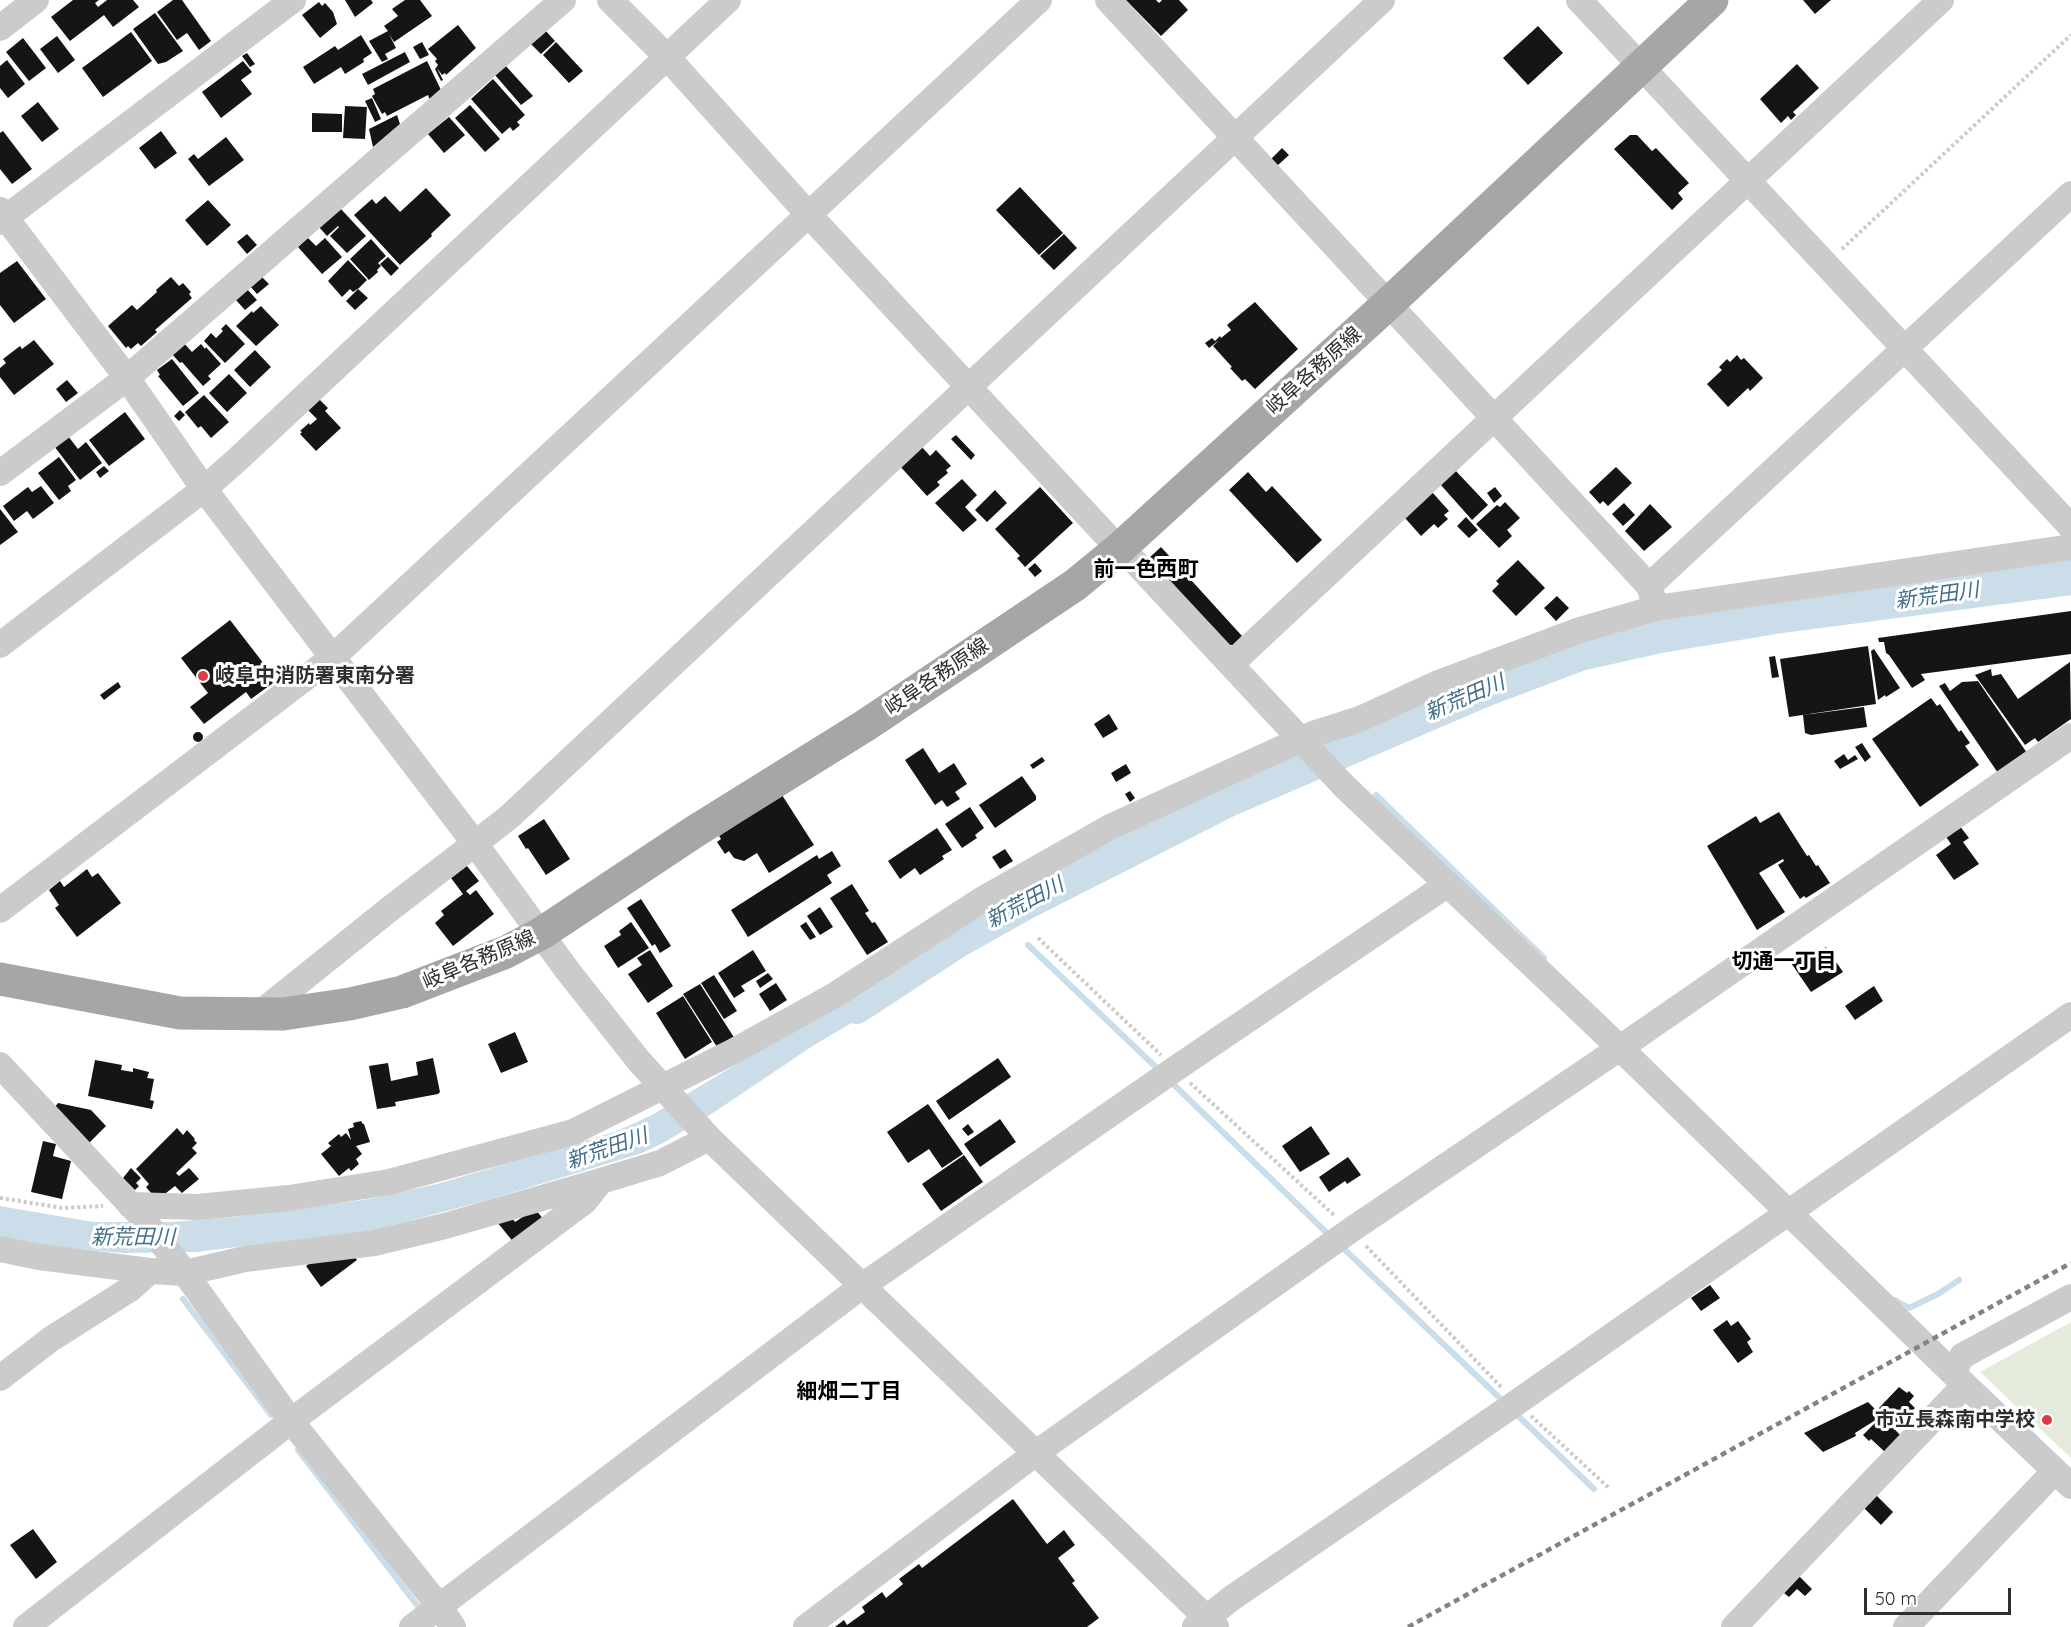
<!DOCTYPE html>
<meta charset="utf-8">
<style>
body{margin:0}
#map{position:relative;width:2071px;height:1627px;overflow:hidden;background:#fff;font-family:Quicksand,sans-serif}
canvas{display:block}
.scale{position:absolute;left:1864px;top:1588px;width:147px;height:27px;box-sizing:border-box;border:3px solid #2e2e2e;border-top:0;padding-left:8px;font-size:18px;line-height:21px;white-space:nowrap;color:#2e2e2e;-webkit-text-stroke:4px #fff;paint-order:stroke}
</style>
<div id="map">
<canvas width="2071" height="1627"></canvas>
<div class="scale">50 m</div>
</div>
<script>
const ctx = document.querySelector('canvas').getContext('2d');
ctx.lineJoin = 'round';
function fill(path, color) { ctx.fillStyle = color; ctx.fill(path, 'evenodd'); }
const toPath = rows => new Path2D(rows.map(r => 'M' + r).join(''));
function stroke(path, color, width, dash) { ctx.strokeStyle = color; ctx.lineWidth = width; ctx.lineCap = dash ? 'butt' : 'round'; ctx.setLineDash(dash || []); ctx.stroke(path); }
function write(font, color, halo, rows, align = 'center') {
  ctx.font = font + ' Quicksand,"Noto Sans JP",sans-serif'; ctx.lineWidth = 6; ctx.setLineDash([]); ctx.textBaseline = 'middle'; ctx.strokeStyle = halo; ctx.fillStyle = color; for (const [text, x, y, turn = 0] of rows) {
    ctx.save(); ctx.translate(x, y); ctx.rotate((+turn || 0) * Math.PI / 180); ctx.textAlign = isNaN(turn) ? turn : align; if (halo) ctx.strokeText(text, 0, 0); ctx.fillText(text, 0, 0); ctx.restore();
  }
}
fill(toPath([
 [2071,1322,2071,1458,1980,1372]
]), '#e4ebdd');
fill(toPath([
 [893,970,906,991,814,1045,719,1109,665,1142,642,1153,488,1200,375,1230,196,1252,122,1253,46,1246,0,1239,0,1206,93,1222,171,1222,233,1217,363,1200,437,1184,615,1132,652,1115]
]), '#cadde9');
stroke(toPath([
 [1376,795,1544,958],
 [1028,945,1160,1071],
 [1169,1080,1330,1236],
 [1340,1245,1506,1404],
 [183,1299,271,1415],
 [1895,1300,1909,1308,1938,1294,1959,1280],
 [1513,1411,1594,1489],
 [298,1450,423,1613]
]), '#cadde9', 6);
stroke(toPath([
 [856,1006,957,940,1021,904,1228,799,1482,690,1580,653,1660,635,1775,616,2071,577]
]), '#cadde9', 36);
fill(toPath([
 [73,0,99,0,95,3,98,7,107,0,133,0,139,7,113,27,104,15,70,41,51,17],
 [173,0,182,0,211,41,199,50,187,33,177,40,157,12],
 [345,0,371,0,373,3,355,17],
 [405,0,420,0,432,16,394,42,389,34,396,48,385,54,388,59,382,62,369,41,388,31,384,26,398,16,392,9],
 [1126,0,1156,0,1159,3,1162,0,1179,0,1188,10,1161,36],
 [1803,0,1831,0,1815,14],
 [319,2,322,6,325,3,333,12,337,24,320,38,302,15],
 [155,13,183,51,166,62,158,64,133,29],
 [458,25,476,48,446,75,445,73,442,75,437,68,443,80,441,81,435,69,438,65,435,61,437,59,428,49],
 [1538,26,1563,53,1528,85,1503,58],
 [545,30,555,41,541,54,531,44],
 [131,32,152,61,103,97,82,68],
 [361,35,372,53,363,59,364,62,345,74,341,67,314,84,303,67,335,46,338,50],
 [57,36,75,60,58,73,40,49],
 [23,38,46,68,29,81,6,52],
 [422,42,429,55,420,59,413,47],
 [556,42,583,71,569,83,543,55],
 [405,52,410,62,368,85,362,74],
 [247,53,255,64,250,67,242,56],
 [7,60,25,84,8,98,0,88,0,66],
 [243,61,252,72,241,80,252,94,221,118,202,92],
 [427,61,441,90,430,100,428,95,387,116,385,112,382,114,372,96,375,94,373,89],
 [1797,64,1819,88,1793,112,1796,115,1791,120,1788,116,1781,123,1760,99],
 [505,65,533,96,521,105,495,75],
 [493,79,525,115,517,122,520,125,513,131,510,127,502,134,471,99],
 [372,98,381,119,375,122,365,101],
 [38,102,59,129,42,142,21,116],
 [470,105,500,139,485,152,455,118],
 [345,106,367,107,365,139,343,138],
 [312,113,342,114,342,132,312,132],
 [397,115,400,124,373,147,369,129],
 [449,117,465,135,444,153,428,134],
 [3,131,32,169,12,184,0,169,0,133],
 [161,131,177,153,155,169,139,148],
 [1630,135,1637,135,1652,151,1656,148,1689,183,1678,193,1683,199,1672,210,1614,149],
 [226,137,244,160,209,186,188,159,194,154,198,159],
 [1282,148,1289,155,1277,166,1271,159],
 [1020,187,1063,233,1039,255,996,210],
 [426,188,451,215,431,234,432,236,400,265,354,215,372,199,376,204,385,196,400,212],
 [208,200,231,225,207,246,185,220],
 [341,209,366,236,347,253,330,236,339,227,338,226,327,236,319,227],
 [247,234,257,245,247,254,237,242],
 [1064,234,1077,248,1054,270,1040,256],
 [308,238,316,246,325,238,342,257,322,274,298,247],
 [371,239,386,256,378,263,381,266,377,270,378,272,369,280,350,259],
 [388,257,399,268,391,276,380,264],
 [348,260,367,280,359,288,353,292,350,289,342,297,328,281],
 [17,261,46,299,14,323,0,305,0,273],
 [260,275,269,284,257,294,249,285],
 [171,277,179,286,183,283,191,292,189,294,192,298,155,330,157,332,141,346,138,343,131,349,128,346,126,348,108,326,132,305,137,310,157,292,156,290],
 [246,288,257,300,245,310,235,299],
 [358,289,368,298,355,310,346,301],
 [1255,302,1298,349,1255,389,1245,379,1242,381,1230,368,1232,367,1213,346,1219,340,1209,348,1205,343,1212,338,1215,341,1220,336,1221,338,1231,330,1227,325],
 [261,306,279,325,256,346,236,326,252,311,253,313],
 [226,324,245,344,225,363,204,341,211,333,216,338,223,331,221,329],
 [34,340,54,364,14,395,0,377,0,368,6,363,3,359,20,346,22,349],
 [183,342,192,352,201,344,205,349,206,347,221,364,208,376,211,379,203,386,182,362,180,363,171,353],
 [255,350,271,367,250,387,234,370],
 [1737,355,1741,360,1744,358,1763,378,1750,391,1748,388,1728,407,1707,384,1722,370,1719,367,1727,359,1730,362],
 [172,359,199,393,183,406,158,376,160,375,157,370],
 [229,374,247,393,227,412,209,393],
 [67,380,78,393,66,402,56,389],
 [204,395,229,422,211,438,201,426,198,428,185,412],
 [317,397,328,408,325,411,341,428,316,451,300,434,302,432,300,431,309,423,310,425,317,419,305,407],
 [180,410,185,415,179,421,174,416],
 [125,412,145,439,109,466,89,440],
 [956,435,975,455,971,460,951,439],
 [68,436,78,449,86,442,102,463,80,480,54,446],
 [921,446,930,456,936,450,951,466,946,470,948,473,937,482,940,485,927,496,899,465],
 [59,457,76,480,68,486,71,491,59,500,38,473],
 [104,466,109,471,100,478,96,472],
 [1616,467,1632,483,1608,506,1603,501,1600,504,1589,492],
 [1455,470,1488,505,1472,520,1440,484],
 [1248,472,1266,492,1272,486,1322,540,1297,563,1229,490],
 [962,479,977,495,965,507,977,520,963,532,935,503],
 [41,486,54,503,33,519,27,511,14,521,3,506,28,487,32,492],
 [1040,487,1073,523,1025,567,1017,558,1020,556,995,529],
 [1495,487,1502,496,1494,503,1487,493],
 [995,490,1007,503,987,522,975,510],
 [1432,492,1449,511,1444,515,1448,519,1438,528,1434,524,1421,536,1405,518],
 [1505,502,1520,518,1507,530,1512,536,1499,548,1476,524,1497,505,1500,507],
 [1624,503,1635,515,1623,526,1612,514],
 [1650,504,1672,527,1644,551,1625,531],
 [0,509,18,532,0,545],
 [1466,517,1478,530,1469,538,1457,526],
 [1161,547,1242,636,1233,645,1225,645,1152,565,1163,555,1153,563,1149,558],
 [1518,560,1545,588,1516,616,1492,591,1499,584,1496,581],
 [1035,563,1042,571,1035,577,1028,569],
 [1557,596,1569,608,1556,621,1544,608],
 [2071,611,2071,654,1921,674,1925,680,1912,688,1889,655,1886,653,1884,642,1879,642,1878,638],
 [230,620,271,673,267,676,273,683,251,699,246,692,204,724,190,707,208,693,181,658],
 [1868,646,1876,704,1789,717,1780,659],
 [1874,649,1900,688,1886,697,1885,695,1878,700,1871,651],
 [1775,656,1779,677,1772,678,1769,657],
 [2070,662,2071,719,2038,742,2035,738,2025,745,1975,675,1991,669,1992,676,2001,674,2018,699],
 [1978,681,2027,753,1998,773,1939,686,1945,683,1950,691,1962,682],
 [118,682,121,687,104,700,100,695],
 [1931,698,1937,706,1940,704,1959,732,1961,730,1970,743,1965,746,1979,765,1920,807,1872,739],
 [1864,707,1867,727,1811,735,1805,733,1803,715],
 [1109,714,1118,729,1103,738,1094,724],
 '193 737a5 5 0 1 1 10 0a5 5 0 1 1-10 0Z',
 [1862,743,1871,757,1865,762,1855,747],
 [923,748,939,773,954,763,967,784,955,792,960,799,947,807,942,800,935,805,905,760],
 [1844,754,1848,760,1855,755,1858,759,1840,769,1834,761],
 [1042,757,1045,761,1033,769,1030,765],
 [1126,764,1131,773,1116,782,1111,773],
 [1022,776,1036,796,1036,800,995,828,979,805],
 [1130,791,1135,798,1130,802,1125,794],
 [782,795,814,845,769,873,757,853,744,861,734,858,729,851,725,854,717,842,721,839,719,836],
 [970,807,984,828,975,835,977,838,962,848,945,824],
 [1779,812,1807,856,1809,855,1816,866,1818,865,1830,883,1806,898,1804,896,1800,899,1778,865,1784,861,1783,859,1759,873,1785,912,1757,930,1707,846,1756,816,1760,823],
 [544,819,570,859,546,875,528,848,526,849,518,836],
 [1956,821,1969,838,1963,842,1979,864,1954,880,1936,855,1951,844,1942,831],
 [937,828,952,850,942,856,944,859,920,875,915,868,900,879,888,861],
 [1005,849,1013,861,1000,869,992,857],
 [832,851,841,866,827,875,832,883,748,937,731,910,817,855,819,859],
 [467,866,479,881,466,891,470,895,476,890,494,914,453,946,435,923,444,915,441,911,463,894,451,878],
 [87,869,92,877,98,873,121,903,77,937,55,908,59,905,49,890,60,881,64,887],
 [852,884,869,911,865,913,872,923,875,922,888,942,867,955,830,898],
 [641,899,671,946,660,953,655,944,652,946,627,908],
 [820,907,833,927,820,935,807,916],
 [631,922,649,948,618,968,604,946,621,935,619,931],
 [806,922,816,937,810,940,800,926],
 [1826,947,1843,972,1811,992,1791,963,1807,952,1811,957],
 [650,950,673,986,648,1003,628,974,642,965,637,958],
 [753,950,766,971,741,986,745,991,734,998,718,973],
 [768,973,773,979,760,988,756,981],
 [714,975,737,1011,724,1019,701,983],
 [776,983,787,1000,770,1011,759,994],
 [700,984,735,1039,719,1050,683,994],
 [1874,986,1883,1001,1855,1020,1845,1006],
 [683,996,712,1042,685,1059,656,1013],
 [515,1032,528,1062,501,1073,488,1044],
 [433,1058,440,1092,438,1094,395,1102,396,1106,377,1109,369,1066,388,1063,391,1081,418,1075,416,1062],
 [998,1058,1011,1077,949,1120,936,1101],
 [95,1060,122,1065,121,1070,133,1072,133,1068,149,1072,147,1078,154,1079,150,1100,154,1101,152,1109,88,1096],
 [58,1103,91,1110,106,1126,89,1143,54,1108],
 [928,1104,963,1154,942,1168,929,1149,908,1163,887,1132],
 [1000,1119,1016,1142,980,1167,964,1144],
 [361,1121,363,1124,364,1124,370,1142,356,1146,362,1154,356,1159,359,1164,351,1171,349,1168,339,1176,321,1154,331,1146,328,1143,339,1134,341,1137,346,1133,351,1140,348,1129,354,1127,353,1123],
 [968,1124,974,1132,968,1136,962,1129],
 [1311,1126,1330,1154,1300,1172,1282,1146],
 [177,1128,183,1135,187,1130,195,1139,194,1140,197,1143,192,1148,197,1153,176,1173,179,1176,189,1168,199,1179,182,1193,175,1186,157,1200,146,1187,149,1184,136,1169],
 [43,1141,56,1144,53,1156,71,1161,62,1199,31,1192],
 [964,1155,983,1182,941,1211,922,1184],
 [1348,1157,1361,1175,1347,1184,1345,1181,1329,1192,1319,1177],
 [131,1168,141,1178,136,1183,139,1186,135,1190,123,1178],
 [535,1209,545,1221,515,1244,497,1222,512,1218,515,1222],
 [350,1251,357,1260,321,1287,306,1266,318,1257],
 [1710,1285,1720,1298,1701,1311,1691,1298],
 [1727,1320,1731,1326,1738,1321,1751,1339,1747,1342,1753,1352,1738,1363,1713,1330],
 [1899,1387,1907,1393,1909,1391,1914,1396,1909,1402,1915,1408,1905,1418,1908,1420,1899,1429,1878,1409],
 [1868,1402,1882,1416,1855,1433,1856,1436,1823,1452,1804,1433],
 [1882,1416,1901,1436,1885,1452,1871,1439,1869,1441,1863,1435],
 [1875,1494,1893,1512,1881,1525,1862,1506],
 [1013,1499,1047,1544,1064,1530,1075,1545,1058,1558,1075,1581,1072,1583,1099,1618,1087,1627,835,1627,844,1620,847,1625,865,1612,862,1607,882,1592,886,1598,903,1584,899,1579,919,1564,922,1568],
 [33,1529,57,1562,36,1579,10,1545],
 [1799,1576,1812,1589,1805,1596,1797,1589,1789,1597,1784,1593]
]), '#151515');
stroke(toPath([
 [1842,249,2071,35],
 [1038,938,1161,1055],
 [1190,1083,1335,1216],
 [0,1198,63,1208,103,1206],
 [1366,1246,1502,1388],
 [1531,1416,1609,1488]
]), '#cbcbcb', 4, [3, 3]);
stroke(toPath([
 [610,0,667,57,809,215,1119,549,1137,564,1344,786,1620,1048,1965,1385,2071,1486],
 [1108,0,1649,586,2071,194],
 [1579,0,2071,527],
 [0,28,36,0],
 [0,210,127,378,204,489,476,845,567,970,639,1061,709,1138,1216,1627],
 [0,222,293,0],
 [0,473,127,378,563,0],
 [1656,608,2071,547],
 [0,645,204,489,238,459,728,0],
 [1231,664,1941,0],
 [0,910,333,657,1039,0],
 [259,1014,391,908,508,818,1382,0],
 [0,1065,140,1215,185,1273,291,1421,439,1606,453,1627],
 [130,1205,198,1207,289,1198,389,1182,573,1132,734,1051,835,995,983,899,1110,827,1313,734,1360,719,1436,684,1580,630,1656,608,1649,586],
 [0,1249,39,1257,150,1271],
 [1953,1373,1962,1356,2071,1297],
 [0,1378,51,1339,130,1289,150,1271,185,1273,245,1259,374,1243,445,1226,601,1181],
 [26,1627,291,1421,585,1201,601,1181,660,1163,709,1138],
 [412,1627,862,1286,1175,1069,1448,884],
 [806,1627,1036,1453,1351,1230,1620,1048,2071,736],
 [1195,1627,1232,1598,1516,1403,2071,1015],
 [1734,1627,1965,1385],
 [1906,1627,2055,1471]
]), '#cbcbcb', 26);
stroke(toPath([
 [0,979,180,1013,283,1014,350,1004,402,992,506,952,542,933,694,832,866,725,1075,585,1119,549,1389,303,1712,0]
]), '#a6a6a6', 33);
stroke(toPath([
 [1408,1627,2071,1263]
]), '#838383', 4.5, [6, 4.5]);
for (const [x, y, r, color] of [
 [203,676,6,"#db3a47"],
 [2047,1420,6,"#db3a47"]
]) { const dot = new Path2D(); dot.arc(x, y, r, 0, 2 * Math.PI); ctx.fillStyle = color; ctx.fill(dot); stroke(dot, '#fff', 2); }
write('20px', '#2e2e2e', '#fff', [
 ["岐阜各務原線",1314,371,-42],
 ["岐阜各務原線",937,677,-34],
 ["岐阜各務原線",479,960,-23]
]);
write('bold 20px', '#2e2e2e', '#fff', [
 ["岐阜中消防署東南分署",215,676],
 ["市立長森南中学校",2035,1420,"right"]
], 'left');
write('bold 21px', '#000', '#fff', [
 ["前一色西町",1146,570],
 ["切通一丁目",1784,962],
 ["細畑二丁目",849,1392]
]);
write('italic 21px', '#416f8b', '#fff', [
 ["新荒田川",1937,596,-8],
 ["新荒田川",1465,698,-23],
 ["新荒田川",1025,903,-28],
 ["新荒田川",607,1149,-19],
 ["新荒田川",133,1238]
]);
</script>
